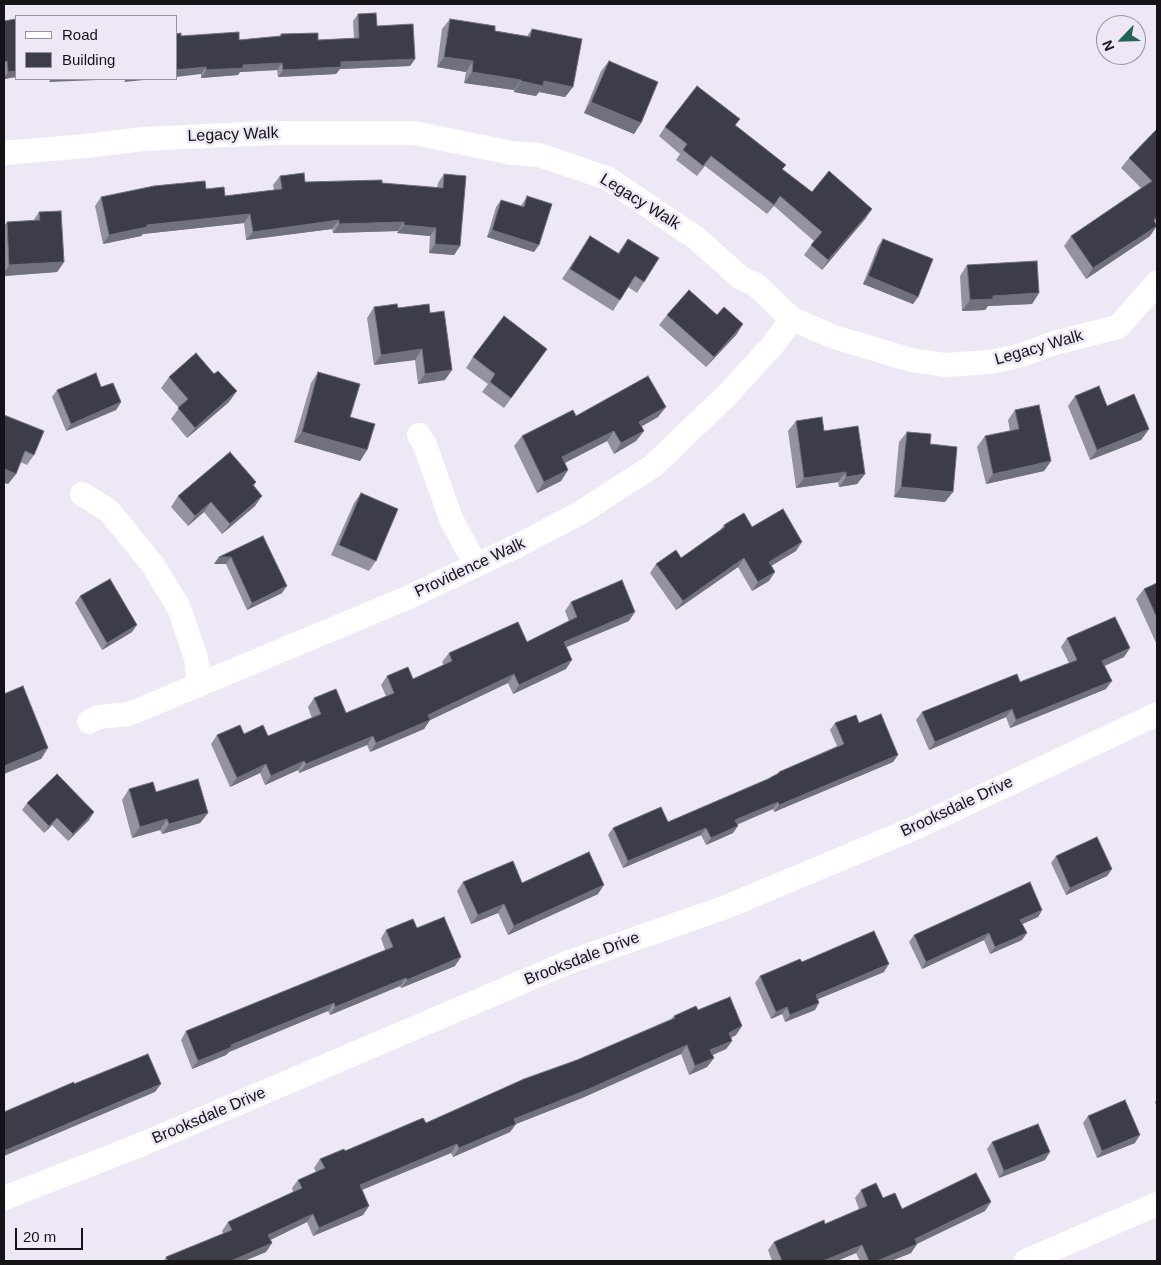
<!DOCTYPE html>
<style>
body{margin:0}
#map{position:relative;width:1161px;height:1265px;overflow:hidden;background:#eee7f5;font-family:Helvetica,sans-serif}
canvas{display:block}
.frame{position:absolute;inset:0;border:5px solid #161318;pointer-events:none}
.legend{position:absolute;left:15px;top:15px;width:162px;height:65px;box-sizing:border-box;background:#eee7f5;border:1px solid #98929d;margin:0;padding:6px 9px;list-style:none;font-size:15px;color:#161318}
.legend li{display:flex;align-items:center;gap:10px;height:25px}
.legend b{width:25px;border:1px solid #98929d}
.north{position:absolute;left:1096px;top:15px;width:50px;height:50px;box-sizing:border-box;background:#eee7f5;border:1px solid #98929d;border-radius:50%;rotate:246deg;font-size:14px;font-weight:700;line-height:20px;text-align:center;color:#161318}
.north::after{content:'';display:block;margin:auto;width:18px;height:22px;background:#226555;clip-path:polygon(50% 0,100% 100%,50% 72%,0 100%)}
.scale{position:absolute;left:15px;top:1228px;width:68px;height:22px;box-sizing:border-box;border:2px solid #161318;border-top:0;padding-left:6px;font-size:15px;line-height:18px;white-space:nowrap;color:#161318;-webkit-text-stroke:4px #eee7f5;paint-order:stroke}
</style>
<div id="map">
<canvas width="1161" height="1265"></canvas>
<div class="frame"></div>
<ul class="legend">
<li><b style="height:6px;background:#fff"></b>Road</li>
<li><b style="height:14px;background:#3c3d49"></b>Building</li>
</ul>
<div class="north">N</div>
<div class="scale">20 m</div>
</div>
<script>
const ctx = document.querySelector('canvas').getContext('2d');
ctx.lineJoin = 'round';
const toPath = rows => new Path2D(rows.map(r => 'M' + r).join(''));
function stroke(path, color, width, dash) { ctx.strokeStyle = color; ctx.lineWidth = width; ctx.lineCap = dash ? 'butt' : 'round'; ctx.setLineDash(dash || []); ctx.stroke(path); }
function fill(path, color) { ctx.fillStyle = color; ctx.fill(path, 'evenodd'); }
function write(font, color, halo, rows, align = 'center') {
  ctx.font = font + ' Helvetica,sans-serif'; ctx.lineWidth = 5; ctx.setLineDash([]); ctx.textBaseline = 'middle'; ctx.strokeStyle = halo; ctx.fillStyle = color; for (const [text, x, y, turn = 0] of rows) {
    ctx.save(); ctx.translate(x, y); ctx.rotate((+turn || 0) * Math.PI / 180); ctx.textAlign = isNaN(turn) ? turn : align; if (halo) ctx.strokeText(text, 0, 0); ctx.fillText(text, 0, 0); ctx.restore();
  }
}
stroke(toPath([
 [4,153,86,146,143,139,270,133,414,133,512,153,539,155,607,178,696,238,741,278,755,284,792,319,834,337,911,360,945,365,991,362,1022,355,1054,343,1118,327,1157,283],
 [419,435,425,445,451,519,476,565],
 [82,494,109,511,153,565,179,608,196,658,199,685],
 [89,722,98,717,129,714,407,598,521,544,580,513,653,466,727,395,772,346,792,319],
 [4,1198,138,1146,569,962,726,907,917,827,1157,714],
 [1026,1261,1157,1204]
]), '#fff', 24);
fill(toPath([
 [358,14,377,26,415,59,410,66,340,69,336,74,278,77,277,70,240,72,238,75,201,78,201,74,181,36,239,40,280,37,281,34,318,40,354,38,353,21],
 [450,19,495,31,527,36,532,29,573,87,565,97,539,92,536,96,514,92,514,90,464,83,466,72,437,67,442,29],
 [4,21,16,77,4,79],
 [609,61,641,123,634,134,584,113,601,71],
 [735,125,782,170,812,192,866,218,822,270,804,255,814,241,774,206,767,214,705,166,697,176,676,160,680,154,659,136,665,127],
 [1157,129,1157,220,1155,222,1150,236,1086,279,1064,246,1071,236,1141,188,1121,168,1129,158],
 [444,174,460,246,454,255,429,253,430,236,397,233,398,231,333,233,332,229,246,240,244,223,143,234,141,236,103,244,95,206,101,197,206,189,225,196,274,190,273,185,280,176,305,182,382,183,437,188,438,183],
 [527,196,534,252,487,237,496,207,501,200,521,206],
 [39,212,64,262,57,272,4,276,4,226,7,222,33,221],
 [590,236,618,253,628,239,644,282,637,293,628,287,613,311,562,279],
 [883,239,918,297,913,304,863,284,878,246],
 [967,265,1039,293,1032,304,988,306,985,310,962,311,960,276],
 [374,307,398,308,445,380,418,384,415,360,374,365,367,318],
 [667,315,717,315,743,324,736,335,706,367,659,325],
 [473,357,540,359,504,408,482,392,488,384,466,368],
 [318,372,350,417,367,450,360,461,294,442,311,383],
 [169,377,229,402,187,438,171,419,179,408,161,388],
 [101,387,121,402,116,410,66,431,52,397,57,390],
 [1075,396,1107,406,1149,429,1141,440,1090,460,1068,406],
 [1015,410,1051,461,1044,471,986,484,977,447,985,436,1010,431,1008,420],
 [4,415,34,455,27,465,20,462,16,474,8,484],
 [576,416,658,417,641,427,644,431,636,441,614,454,607,441,565,463,568,470,561,481,537,493,514,446,522,436],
 [796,421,824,431,865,474,857,484,839,487,838,482,796,488,788,431],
 [907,432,930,444,945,502,894,497,899,442],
 [256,482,254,486,255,506,222,534,204,512,188,526,171,507,178,496],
 [361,493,376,561,369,571,331,555,354,503],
 [724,525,752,527,796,551,771,565,769,581,752,591,738,567,676,610,650,573,656,564,681,558,720,530],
 [263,536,282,593,247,610,226,564,214,564,219,557],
 [1157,583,1157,645,1136,599,1144,589],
 [80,596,132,632,102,650,75,603],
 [571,602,629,621,566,647,566,669,513,694,508,683,430,720,424,729,370,752,367,745,299,773,298,770,265,785,260,773,230,787,211,744,217,735,244,734,268,736,312,718,308,707,314,698,346,713,386,696,381,685,387,676,413,679,444,665,442,662,449,653,527,642,569,621,565,611],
 [1067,638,1124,657,1105,666,1106,689,1010,728,1006,717,929,750,916,720,922,712,1020,682,1069,663,1061,647],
 [835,723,859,723,898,755,893,762,774,812,773,809,737,825,733,833,706,845,701,835,623,868,608,835,613,828,668,822,768,779,777,775,779,772,837,746,830,730],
 [129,789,156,792,208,813,200,823,162,834,160,830,132,838,122,800],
 [27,803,89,820,68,841,52,825,44,833,22,810],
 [1056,856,1112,869,1107,876,1066,895,1051,863],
 [463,882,522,883,598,894,508,935,498,913,471,924,457,891],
 [1042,910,1038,917,1022,924,1022,940,990,954,984,940,922,969,909,942,914,935],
 [417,928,455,966,401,988,400,986,330,1015,328,1011,229,1052,226,1055,192,1069,181,1040,186,1031,385,950,381,938,386,930],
 [802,962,884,972,818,999,815,1010,785,1022,782,1014,771,1019,755,983,760,976],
 [698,1010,742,1026,736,1035,731,1038,732,1041,726,1049,712,1055,714,1058,707,1067,689,1075,681,1054,582,1098,516,1124,510,1132,453,1157,451,1153,362,1190,369,1206,363,1215,313,1236,307,1222,270,1240,272,1243,266,1252,244,1261,164,1261,166,1257,223,1234,222,1231,228,1222,293,1192,292,1188,298,1180,316,1172,314,1168,320,1159,426,1123,577,1060,671,1019,674,1016],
 [1157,1099,1157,1108,1155,1102],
 [1088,1116,1135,1143,1097,1158,1083,1123],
 [992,1142,1045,1160,999,1178,987,1149],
 [861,1190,883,1198,902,1209,985,1211,917,1244,911,1253,891,1261,860,1261,856,1253,837,1261,772,1261,768,1250,774,1242,825,1224,859,1209,855,1198]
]), '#95929f');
fill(toPath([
 [444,57,473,61,466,72,437,67],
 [415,59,410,66,340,69,336,74,278,77,283,70,341,62],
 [282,63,277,70,240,72,238,75,201,78,206,70,243,65],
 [206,67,201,74,176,77,176,70],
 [16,71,16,77,4,79,8,72],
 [472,72,521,80,514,90,464,83],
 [51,79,121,79,49,82],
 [126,79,154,79,124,82],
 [521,81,544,81,573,87,565,97,539,92,536,96,514,92],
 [591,102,641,123,634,134,584,113],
 [872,209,866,218,822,270,828,260],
 [250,214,244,223,143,234,141,236,103,244,109,235,147,225],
 [339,220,332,229,246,240,253,232],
 [404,222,398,231,333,233,339,224],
 [404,225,436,228,430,236,397,233],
 [1157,226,1150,236,1086,279,1093,268],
 [492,230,539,245,534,252,487,237],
 [435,244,460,246,454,255,429,253],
 [64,262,57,272,4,276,4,273,9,265],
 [868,276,918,297,913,304,863,284],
 [1039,293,1032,304,988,306,985,310,962,311,970,300,993,296],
 [743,324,736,335,706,367,714,357],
 [422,349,415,360,374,365,381,355],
 [452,370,445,380,418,384,425,374],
 [237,391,229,402,187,438,195,428],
 [121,402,116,410,66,431,71,424],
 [666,407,658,417,631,432,639,422],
 [1149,429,1141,440,1090,460,1097,450],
 [614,431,607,441,555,468,562,457],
 [644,431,636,441,614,454,621,443],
 [302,432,367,450,360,461,294,442],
 [1051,461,1044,471,986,484,993,474],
 [4,469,16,474,8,484,4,483],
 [568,470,561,481,537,493,544,482],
 [846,472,838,482,796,488,804,478],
 [865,474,857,484,839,487,846,477],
 [901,487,953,492,945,502,894,497],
 [262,496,255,506,222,534,230,524],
 [211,502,204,512,188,526,195,516],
 [802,542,796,551,763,571,769,562],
 [219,557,231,557,226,564,214,564],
 [744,558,738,567,676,610,683,601],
 [775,572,769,581,752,591,758,582],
 [287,586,282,593,247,610,252,603],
 [635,612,629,621,557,651,564,642],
 [137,625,132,632,102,650,107,643],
 [1130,648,1124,657,1096,669,1102,661],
 [572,660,566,669,513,694,519,685],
 [514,674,508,683,424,723,430,720,424,729,370,752,376,743,428,715],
 [1112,681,1106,689,1010,728,1016,720],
 [1012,709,1006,717,929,750,935,742],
 [373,736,367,745,299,773,306,764],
 [48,748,41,759,4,774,4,766],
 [898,755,893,762,774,812,779,805],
 [304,761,298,770,265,785,271,776],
 [266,764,260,773,230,787,237,778],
 [778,802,773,809,730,827,735,820],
 [94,812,89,820,68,841,73,834],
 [208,813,200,823,162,834,169,824],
 [57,818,52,825,44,833,49,826],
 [167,819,160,830,132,838,140,827],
 [738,826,733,833,706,845,711,838],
 [706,828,701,835,623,868,628,861],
 [1112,869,1107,876,1066,895,1070,888],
 [604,885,598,894,508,935,514,926],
 [504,904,498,913,471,924,478,915],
 [1042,910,1038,917,1016,927,1020,920],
 [989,933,984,940,922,969,926,962],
 [1027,933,1022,940,990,954,995,947],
 [461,957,455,966,401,988,407,980],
 [889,964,884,972,811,1002,816,995],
 [406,978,400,986,330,1015,335,1007],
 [334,1003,328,1011,229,1052,226,1055,192,1069,198,1061,231,1045],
 [819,1003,815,1010,785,1022,790,1015],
 [787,1007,782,1014,771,1019,776,1012],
 [742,1026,736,1035,723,1041,729,1033],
 [732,1041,726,1049,704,1059,710,1050],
 [687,1045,681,1054,582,1098,516,1124,510,1132,453,1157,459,1148,514,1119],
 [714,1058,707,1067,689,1075,695,1066],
 [161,1084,155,1092,4,1156,4,1151],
 [1140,1135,1135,1143,1097,1158,1102,1151],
 [457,1144,451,1153,354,1193,360,1185],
 [1050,1152,1045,1160,999,1178,1004,1171],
 [991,1202,985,1211,912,1246,917,1244,911,1253,891,1261,877,1261,915,1239],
 [369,1206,363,1215,313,1236,319,1228],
 [313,1214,307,1222,262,1244,268,1235],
 [272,1243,266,1252,244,1261,231,1261],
 [862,1245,856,1253,837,1261,823,1261]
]), '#71707d');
const building = toPath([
 [376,13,377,26,413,24,415,59,341,62,341,67,283,70,282,63,243,65,243,68,206,70,206,67,176,70,176,34,181,33,181,36,239,32,239,40,281,36,281,34,318,33,318,40,359,38,358,14,376,13],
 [16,19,16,71,8,72,7,61,4,62,4,21,16,19],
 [450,19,495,26,495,31,530,37,532,29,582,39,573,87,544,81,543,86,521,81,521,80,472,72,473,61,444,57,450,19],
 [609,61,658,82,641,123,591,102,609,61],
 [697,86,740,119,735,125,786,165,782,169,812,192,829,171,872,209,828,260,811,245,822,232,780,196,774,205,711,156,703,166,683,150,687,144,665,127,697,86],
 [1157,129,1157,217,1154,220,1157,226,1093,268,1071,236,1152,181,1129,158,1157,129],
 [304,173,305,182,382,180,382,183,443,188,444,174,466,176,460,246,435,244,436,228,404,225,404,222,339,224,339,220,253,232,250,214,147,225,147,227,109,235,101,197,154,186,205,181,206,189,224,187,225,196,282,189,280,176,304,173],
 [527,196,552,204,539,245,492,230,501,200,524,207,527,196],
 [61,211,64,262,9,265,7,222,40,220,39,212,61,211],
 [590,236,619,254,628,239,659,258,644,282,635,276,620,300,570,269,590,236],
 [883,239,933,259,918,297,868,276,883,239],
 [1037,261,1039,293,993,296,993,299,970,300,967,265,1037,261],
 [689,290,717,315,724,307,743,324,714,357,667,315,689,290],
 [397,304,398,308,429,304,430,313,444,311,452,370,425,374,422,349,381,355,374,307,397,304],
 [504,316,547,349,511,398,490,382,495,374,473,357,504,316],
 [196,353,214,374,218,371,237,391,195,428,178,408,188,399,169,377,196,353],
 [318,372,360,384,350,417,375,424,367,450,302,432,318,372],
 [96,373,101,387,113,383,121,402,71,424,57,390,96,373],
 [648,376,666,407,639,422,644,431,621,443,614,431,562,457,568,470,544,482,522,436,573,410,576,416,648,376],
 [1099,386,1107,406,1134,394,1149,429,1097,450,1075,396,1099,386],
 [1039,405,1051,461,993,474,985,436,1019,429,1015,410,1039,405],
 [4,415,44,431,34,455,25,451,16,474,4,469,4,415],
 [822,417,824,431,858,426,865,474,846,477,846,472,804,478,796,421,822,417],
 [907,432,931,434,930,444,957,447,953,492,901,487,907,432],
 [230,452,256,482,253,485,262,496,230,524,211,502,195,516,178,496,230,452],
 [361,493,398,509,376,561,339,545,361,493],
 [783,509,802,542,769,562,775,572,758,582,744,558,683,601,656,564,676,550,681,558,725,527,724,525,744,513,752,527,783,509],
 [263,536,287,586,252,603,231,557,219,557,263,536],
 [110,579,137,625,107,643,80,596,110,579],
 [622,580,635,612,564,642,572,660,519,685,514,674,428,715,430,720,376,743,373,736,306,764,304,761,271,776,266,764,237,778,217,735,240,725,244,734,263,725,268,736,321,714,314,698,336,689,346,713,394,693,387,676,408,667,413,679,452,661,449,653,518,622,527,642,577,617,571,602,622,580],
 [1157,583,1157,618,1144,589,1157,583],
 [1115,617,1130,648,1102,661,1112,681,1016,720,1012,709,935,742,922,712,1017,674,1020,682,1077,660,1067,638,1115,617],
 [23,686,48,748,4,766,4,694,23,686],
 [881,714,898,755,779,805,778,802,735,820,738,826,711,838,706,828,628,861,613,828,661,807,668,822,768,779,779,773,779,772,844,744,835,723,856,715,859,723,881,714],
 [57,774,94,812,73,834,57,818,49,826,27,803,57,774],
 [198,779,208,813,169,824,167,819,140,827,129,789,153,782,156,792,198,779],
 [1097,837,1112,869,1070,888,1056,856,1097,837],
 [589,852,604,885,514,926,504,904,478,915,463,882,513,861,522,883,589,852],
 [1030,882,1042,910,1020,920,1027,933,995,947,989,933,926,962,914,935,1030,882],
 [444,917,461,957,407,980,406,978,335,1007,334,1003,231,1045,232,1047,198,1061,186,1031,393,947,386,930,413,919,417,928,444,917],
 [874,931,889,964,816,995,819,1003,790,1015,787,1007,776,1012,760,976,800,959,802,962,874,931],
 [730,997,742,1026,729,1033,732,1041,710,1050,714,1058,695,1066,687,1045,589,1089,514,1119,516,1124,459,1148,457,1144,360,1185,369,1206,319,1228,313,1214,268,1235,272,1243,231,1261,168,1261,166,1257,232,1230,228,1222,302,1188,298,1180,325,1168,320,1159,344,1149,345,1151,423,1118,426,1123,524,1079,577,1060,675,1018,674,1016,696,1006,698,1010,730,997],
 [148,1054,161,1084,4,1151,4,1112,74,1082,74,1084,148,1054],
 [1125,1100,1140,1135,1102,1151,1088,1116,1125,1100],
 [1038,1124,1050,1152,1004,1171,992,1142,1038,1124],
 [976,1173,991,1202,915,1239,917,1244,877,1261,869,1261,862,1245,823,1261,780,1261,782,1261,774,1242,824,1220,825,1224,867,1206,861,1190,876,1183,883,1198,895,1193,902,1209,976,1173]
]);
fill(building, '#3c3d49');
stroke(building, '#71707d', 1);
write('16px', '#161318', '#eee7f5', [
 ["Legacy Walk",233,135,-2],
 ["Legacy Walk",640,202,32],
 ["Legacy Walk",1039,348,-16],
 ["Providence Walk",470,568,-25],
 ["Brooksdale Drive",957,807,-25],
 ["Brooksdale Drive",582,959,-21],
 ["Brooksdale Drive",209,1116,-23]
]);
</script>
